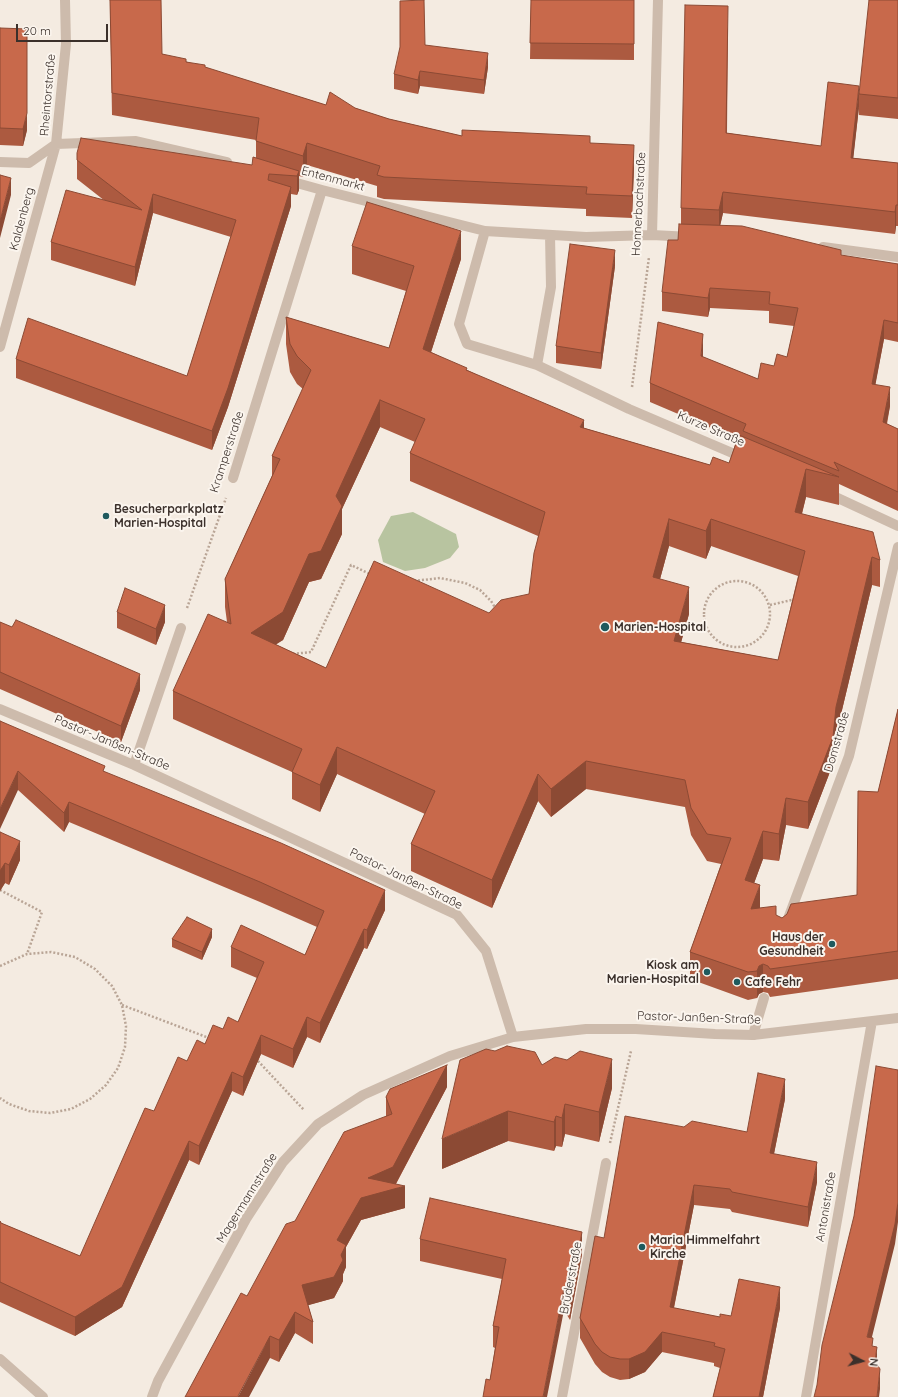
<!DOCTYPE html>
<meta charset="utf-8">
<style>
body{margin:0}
#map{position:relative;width:898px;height:1397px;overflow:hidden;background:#f4ebe1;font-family:Quicksand,sans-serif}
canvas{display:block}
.north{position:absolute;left:842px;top:1341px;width:40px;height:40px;-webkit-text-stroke:3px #fbf5ee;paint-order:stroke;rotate:96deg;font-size:11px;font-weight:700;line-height:16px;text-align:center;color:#3b302b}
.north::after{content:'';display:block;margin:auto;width:14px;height:18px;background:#3b302b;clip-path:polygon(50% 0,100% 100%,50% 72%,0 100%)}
.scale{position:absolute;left:16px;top:24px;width:92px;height:18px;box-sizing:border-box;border:2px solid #3b302b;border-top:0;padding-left:5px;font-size:12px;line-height:14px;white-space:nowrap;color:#3b302b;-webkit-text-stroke:3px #fbf5ee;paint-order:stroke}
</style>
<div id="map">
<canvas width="898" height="1397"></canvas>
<div class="north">N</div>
<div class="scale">20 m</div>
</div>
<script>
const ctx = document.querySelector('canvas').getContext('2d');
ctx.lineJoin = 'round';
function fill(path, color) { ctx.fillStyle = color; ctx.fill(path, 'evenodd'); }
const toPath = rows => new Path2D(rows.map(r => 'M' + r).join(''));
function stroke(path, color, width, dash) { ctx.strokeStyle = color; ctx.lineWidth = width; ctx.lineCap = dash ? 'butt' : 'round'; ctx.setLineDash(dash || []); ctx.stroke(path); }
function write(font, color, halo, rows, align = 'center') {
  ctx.font = font + ' Quicksand,sans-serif'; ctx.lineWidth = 4; ctx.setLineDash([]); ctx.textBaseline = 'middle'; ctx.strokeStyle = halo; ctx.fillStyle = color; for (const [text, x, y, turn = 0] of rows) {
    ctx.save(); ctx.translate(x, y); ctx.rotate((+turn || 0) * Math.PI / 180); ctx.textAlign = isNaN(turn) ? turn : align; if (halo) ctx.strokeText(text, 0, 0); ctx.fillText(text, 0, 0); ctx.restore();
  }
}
fill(toPath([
 [413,512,456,534,459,547,450,558,425,568,405,571,383,562,378,540,391,516]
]), '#b8c4a0');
stroke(toPath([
 [632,387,649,257],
 '704 614a33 33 0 1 1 66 0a33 33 0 1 1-66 0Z',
 [414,581,440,578,465,583,480,590,491,601,496,609],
 [770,605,796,599],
 [187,608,226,498],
 [293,654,311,652,351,565,370,574],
 [0,890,42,912,27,954],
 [0,966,27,954,51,952,75,957,95,969,112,986,122,1005,126,1026,125,1047,118,1068,106,1085,90,1099,71,1109,50,1113,29,1111,9,1104,0,1098],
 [122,1005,209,1038],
 [258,1061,304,1110],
 [610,1143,631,1051]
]), '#b9a596', 2.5, [2, 2]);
stroke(toPath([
 [789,916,849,756,898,547],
 [753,1035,764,998]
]), '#cdbbac', 10);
stroke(toPath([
 [56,144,136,141,227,162],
 [0,162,29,163,56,144],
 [286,180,322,190,485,231,586,237,652,235,691,237],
 [485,231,459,324,467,344,537,365,551,287,550,235],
 [652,235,658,0],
 [823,247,898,257],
 [0,347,56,144,66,44,65,0],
 [537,365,629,409,744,458],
 [233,478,322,190],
 [827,493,898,526],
 [0,709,134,765,457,915,486,951,513,1037],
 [134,765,181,628],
 [0,1359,43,1397],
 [152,1397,158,1381,246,1219,283,1162,318,1124,363,1095,450,1056,513,1037,586,1029,636,1029,715,1034,753,1035,898,1018],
 [562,1397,606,1163],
 [806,1397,872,1021]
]), '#cdbbac', 10);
fill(toPath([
 [110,0,162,54,326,105,355,108,389,119,462,136,590,143,634,167,632,218,586,216,586,209,384,199,377,197,377,186,307,165,303,177,299,176,299,190,297,195,291,194,291,206,228,407,212,450,16,378,16,359,187,376,231,237,153,213,135,286,51,260,51,242,105,201,77,179,77,153,252,165,256,158,256,140,112,115],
 [531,0,634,0,634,60,530,59],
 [898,0,898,119,859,115,859,94],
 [728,27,727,133,821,146,859,107,853,158,898,163,898,226,896,226,895,234,723,213,720,225,841,256,898,264,898,342,884,339,875,385,890,406,887,424,898,429,898,511,839,484,839,505,806,497,802,514,880,560,880,587,872,585,836,735,833,764,808,829,786,825,779,861,763,859,754,883,760,908,782,918,857,895,878,792,898,709,898,979,770,997,768,993,763,992,759,994,757,998,748,1000,690,979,690,952,721,864,707,861,691,835,685,807,586,789,551,817,538,801,492,908,411,871,411,844,425,814,337,774,320,812,292,799,292,772,173,719,173,691,227,622,225,607,225,579,272,476,272,456,303,389,297,384,290,372,286,344,286,317,389,348,406,291,352,274,352,246,461,259,431,352,584,428,710,465,729,463,737,439,650,402,650,383,703,353,703,357,758,379,787,357,794,326,769,323,769,311,710,308,708,317,662,311,662,292,678,240,681,224,681,208],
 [380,427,415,442,410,453,410,481,538,536,529,594,489,613,326,668,275,644,283,640,309,582,321,579,342,534,342,509],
 [669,546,706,559,711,546,798,576,778,660,681,642,689,614,660,579],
 [0,28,27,130,23,146,0,145],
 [425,45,488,67,484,94,420,86,418,94,394,89,394,74],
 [615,266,601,369,556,363,556,346],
 [117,612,165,622,156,645,117,628],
 [0,622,140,690,121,742,0,689],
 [0,721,105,772,385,910,367,949,364,948,320,1043,307,1037,293,1068,261,1054,243,1096,232,1091,199,1165,189,1160,122,1307,75,1336,0,1302,0,1221,1,1223,80,1256,154,1111,187,1061,205,1044,223,1029,238,1022,257,978,231,967,231,947,305,955,317,927,260,902,69,822,64,832,18,790],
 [0,832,20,860,9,885,5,883,0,891],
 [212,937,202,960,172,947,172,939],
 [542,1065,612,1088,599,1142,565,1134,562,1147,556,1146,554,1151,508,1141,442,1169],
 [447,1087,396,1184,405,1208,361,1220,346,1247,346,1267,343,1274,343,1281,334,1298,308,1305,313,1322,313,1344,295,1333,279,1362,270,1358,247,1296,295,1221,386,1116,386,1097],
 [785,1099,774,1154,817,1182,808,1227,732,1212,730,1209,694,1205,674,1308,720,1317,731,1316,780,1308,763,1397,713,1397,720,1368,714,1366,714,1363,662,1352,645,1372,629,1379,620,1380,610,1377,602,1372,595,1364,580,1338,580,1318,604,1238,684,1127,747,1132],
 [420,1239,582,1254,570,1320,564,1310,490,1380,495,1348,493,1347,493,1326,502,1279,420,1261]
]), '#ac5a40');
fill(toPath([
 [488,53,488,67,484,94,484,80],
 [420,71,420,86,418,94,418,80],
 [859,86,859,107,851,179,851,158],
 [27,113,27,130,23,146,23,129],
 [307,143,307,165,303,177,303,156],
 [634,145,634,167,632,218,632,196],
 [299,171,299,190,297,195,297,176],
 [11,178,11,195,0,238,0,221],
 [291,187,291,206,228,407,212,450,212,431],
 [723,192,723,213,719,231,719,210],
 [153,194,153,213,135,286,135,267],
 [896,205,896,226,895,234,895,212],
 [461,231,461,259,423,377,423,349],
 [615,250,615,266,601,369,601,353],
 [710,288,710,308,708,317,708,298],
 [884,320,884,339,872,403,872,384],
 [703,334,703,353,701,375,701,356],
 [890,387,890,406,883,441,883,422],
 [380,400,380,427,342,509,342,534,321,579,309,582,283,640,251,661,251,633,336,496],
 [584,420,584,448,580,427],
 [806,469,806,497,795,540,795,512],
 [669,519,669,546,653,605,653,577],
 [711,519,711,546,706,559,706,531],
 [872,557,872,585,836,735,833,764,808,829,808,802,836,707],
 [689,587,689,614,674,668,674,641],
 [165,605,165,622,156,645,156,629],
 [140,674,140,690,121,742,121,726],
 [337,747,337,774,320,812,320,785],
 [586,761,586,789,551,817,551,789],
 [18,771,18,790,0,829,0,809],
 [538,774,538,801,492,908,492,880],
 [786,798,786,825,779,861,779,834],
 [69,802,69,822,64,832,64,813],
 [763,831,763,859,745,908,745,880],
 [20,841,20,860,9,885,9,865],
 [5,863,5,883,0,891,0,871],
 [760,885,760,913,751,909],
 [385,890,385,910,367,949,367,930],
 [212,929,212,937,202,960,202,952],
 [364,929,364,948,320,1043,320,1023],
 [763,964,763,992,759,994,757,998,757,971,759,966],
 [307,1017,307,1037,293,1068,293,1049],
 [261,1035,261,1054,243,1096,243,1077],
 [612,1059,612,1088,599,1142,599,1112],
 [447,1065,447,1087,393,1189,405,1186,405,1208,361,1220,346,1247,346,1267,343,1274,343,1281,334,1298,302,1307,302,1285,337,1240,361,1198,368,1178],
 [232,1072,232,1091,199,1165,199,1146],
 [785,1079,785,1099,770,1173,770,1153],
 [565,1104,565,1134,562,1147,562,1118],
 [508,1111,508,1141,442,1169,442,1139],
 [556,1116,556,1146,554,1151,554,1122],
 [189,1141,189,1160,122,1307,75,1336,75,1317],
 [817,1162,817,1182,808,1227,808,1207],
 [694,1185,694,1205,670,1327,670,1307],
 [898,1202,898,1222,895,1244,867,1357,867,1337],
 [582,1232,582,1254,570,1320,570,1299],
 [780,1287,780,1308,763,1397,759,1397],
 [564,1288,564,1310,547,1397,543,1397],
 [295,1312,295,1333,279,1362,279,1340],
 [662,1332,662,1352,645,1372,629,1379,629,1359],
 [270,1336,270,1358,249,1397,238,1397],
 [877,1347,877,1367,875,1361],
 [880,1369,880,1389,879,1397,877,1397]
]), '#8c4a34');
const building = toPath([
 [110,0,161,0,162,54,186,59,186,62,205,65,205,67,326,105,330,92,355,108,389,119,462,136,462,130,527,133,590,136,590,143,634,145,632,196,586,194,587,187,384,177,377,175,380,166,307,143,303,156,256,141,259,118,112,93,110,0],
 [424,0,425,45,488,53,484,80,420,71,418,80,394,74,400,47,400,1,424,0],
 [531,0,634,0,634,44,530,43,531,0],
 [869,0,898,0,898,98,859,94,869,0],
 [685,5,728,6,726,133,821,146,828,82,859,86,851,158,898,163,898,205,896,205,895,212,723,192,719,210,681,208,685,5],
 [0,28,27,29,27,113,23,129,0,128,0,28],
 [81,138,252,165,253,157,299,171,297,176,269,174,268,180,291,187,228,388,212,431,16,359,28,318,187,376,236,220,153,194,135,267,51,242,66,190,142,210,77,160,77,153,81,138],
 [0,175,11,178,0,221,0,175],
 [367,202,461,231,423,349,467,368,466,370,584,420,580,427,710,465,713,457,729,463,739,435,839,477,806,469,795,512,873,532,880,560,872,557,836,707,833,737,808,802,786,798,779,834,763,831,745,880,760,885,751,909,776,906,776,915,782,918,787,914,791,904,857,895,858,791,878,792,898,709,898,951,770,969,768,966,763,964,759,966,757,971,748,972,690,952,731,838,707,834,691,808,685,780,586,761,551,789,538,774,492,880,411,844,435,791,337,747,320,785,292,772,302,749,173,691,208,614,231,624,225,579,280,459,272,456,311,370,297,356,290,344,286,317,389,348,414,266,352,246,367,202],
 [380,400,425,419,410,453,545,512,534,553,529,594,501,600,489,613,374,561,326,668,251,633,283,612,309,554,321,551,342,506,336,496,380,400],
 [669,519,706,531,711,519,805,551,778,660,674,641,689,587,653,577,669,519],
 [679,224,742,226,841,250,841,255,898,264,898,323,884,320,872,384,890,387,883,422,898,429,898,492,834,462,839,471,743,431,746,424,650,383,658,322,703,334,701,356,758,379,761,363,774,366,777,354,787,357,798,308,769,304,770,292,710,288,708,298,662,292,668,240,678,240,679,224],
 [570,244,615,250,601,353,556,346,570,244],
 [125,588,165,605,156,629,117,612,125,588],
 [16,620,140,674,121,726,0,672,0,622,12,627,16,620],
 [0,721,105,766,103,771,281,843,385,890,367,930,364,929,320,1023,307,1017,293,1049,261,1035,243,1077,232,1072,199,1146,189,1141,122,1287,75,1317,0,1282,0,1221,1,1223,80,1256,145,1108,154,1111,178,1057,187,1061,197,1040,205,1044,213,1025,223,1029,228,1017,238,1022,264,962,231,947,241,925,305,955,324,911,260,882,69,802,64,813,18,771,0,809,0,721],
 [0,832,20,841,9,865,5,863,0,871,0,832],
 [187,917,212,929,202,952,172,939,187,917],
 [507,1046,535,1052,542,1065,555,1057,567,1060,580,1051,612,1059,599,1112,565,1104,562,1118,556,1116,554,1122,508,1111,442,1139,460,1060,486,1049,495,1051,507,1046],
 [447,1065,393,1167,368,1178,405,1186,361,1198,337,1240,346,1245,341,1255,343,1260,334,1277,302,1285,313,1322,295,1312,279,1340,270,1336,238,1396,239,1397,185,1397,241,1293,247,1296,286,1224,295,1221,344,1132,392,1114,386,1097,390,1089,447,1065],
 [876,1066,898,1070,898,1202,895,1224,867,1337,873,1338,872,1346,877,1347,875,1361,880,1369,877,1397,814,1397,817,1385,822,1345,854,1216,876,1066],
 [758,1073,785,1079,770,1153,817,1162,808,1207,732,1192,730,1189,694,1185,670,1307,720,1317,720,1314,731,1316,739,1279,780,1287,759,1397,713,1397,725,1349,714,1346,715,1343,662,1332,645,1352,629,1359,620,1359,610,1357,602,1352,595,1344,580,1318,595,1236,604,1238,625,1116,684,1127,692,1121,747,1132,758,1073],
 [430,1198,582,1232,570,1299,564,1288,543,1397,483,1397,486,1379,490,1380,499,1327,493,1326,506,1259,420,1239,430,1198]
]);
fill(building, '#c8694b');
stroke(building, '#8c4a34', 1);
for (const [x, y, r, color] of [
 [106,516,4,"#1f5a5e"],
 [605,627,5,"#1f5a5e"],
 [832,944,4,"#1f5a5e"],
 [707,972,4,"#1f5a5e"],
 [737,982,4,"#1f5a5e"],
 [642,1247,4,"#1f5a5e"]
]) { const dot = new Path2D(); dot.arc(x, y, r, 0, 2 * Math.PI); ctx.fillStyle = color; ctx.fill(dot); stroke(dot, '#fbf5ee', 1.5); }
write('12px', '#3b302b', '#fbf5ee', [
 ["Rheintorstraße",48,95,-85],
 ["Entenmarkt",333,179,15],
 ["Honnerbachstraße",639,204,-87],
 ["Kaldenberg",22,219,-75],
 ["Kurze Straße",711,429,23],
 ["Kramperstraße",227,452,-72],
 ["Domstraße",837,742,-74],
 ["Pastor-Janßen-Straße",112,743,23],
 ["Pastor-Janßen-Straße",406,879,26],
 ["Pastor-Janßen-Straße",699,1018,2],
 ["Magermannstraße",247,1198,-58],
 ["Antonistraße",826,1207,-80],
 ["Brüderstraße",571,1278,-79]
]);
write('bold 12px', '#3b302b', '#fbf5ee', [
 ["Besucherparkplatz",114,509],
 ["Marien-Hospital",114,523],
 ["Marien-Hospital",614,627],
 ["Haus der",824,937,"right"],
 ["Gesundheit",824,951,"right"],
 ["Kiosk am",699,965,"right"],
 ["Marien-Hospital",699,979,"right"],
 ["Cafe Fehr",745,982],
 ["Maria Himmelfahrt",650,1240],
 ["Kirche",650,1254]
], 'left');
</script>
